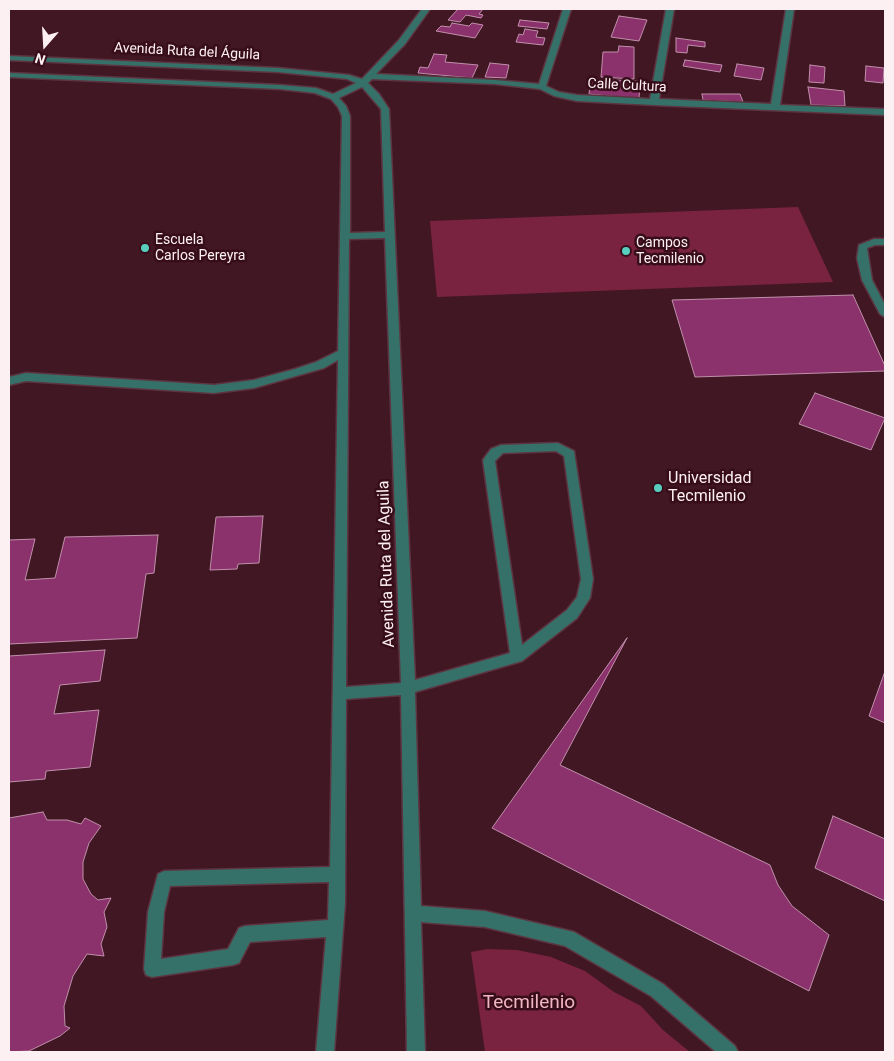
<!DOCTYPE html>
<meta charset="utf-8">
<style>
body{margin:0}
#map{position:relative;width:894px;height:1061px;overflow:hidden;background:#421724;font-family:Roboto,sans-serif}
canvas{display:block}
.frame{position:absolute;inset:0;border:10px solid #fdf0f3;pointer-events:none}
.north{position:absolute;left:20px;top:20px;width:50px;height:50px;-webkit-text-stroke:4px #370d1a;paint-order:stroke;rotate:199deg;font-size:14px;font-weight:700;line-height:20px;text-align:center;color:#fdf0f3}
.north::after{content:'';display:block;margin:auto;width:18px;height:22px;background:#fdf0f3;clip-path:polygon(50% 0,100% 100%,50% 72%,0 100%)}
</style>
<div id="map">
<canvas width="894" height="1061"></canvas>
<div class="frame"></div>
<div class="north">N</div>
</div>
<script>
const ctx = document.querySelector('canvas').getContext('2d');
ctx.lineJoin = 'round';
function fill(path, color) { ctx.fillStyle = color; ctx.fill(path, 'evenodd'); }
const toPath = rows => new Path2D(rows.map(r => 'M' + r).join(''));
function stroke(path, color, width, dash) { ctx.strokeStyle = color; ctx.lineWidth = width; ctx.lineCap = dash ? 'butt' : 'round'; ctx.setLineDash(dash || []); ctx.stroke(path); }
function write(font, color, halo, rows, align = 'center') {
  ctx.font = font + ' Roboto,sans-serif'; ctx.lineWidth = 5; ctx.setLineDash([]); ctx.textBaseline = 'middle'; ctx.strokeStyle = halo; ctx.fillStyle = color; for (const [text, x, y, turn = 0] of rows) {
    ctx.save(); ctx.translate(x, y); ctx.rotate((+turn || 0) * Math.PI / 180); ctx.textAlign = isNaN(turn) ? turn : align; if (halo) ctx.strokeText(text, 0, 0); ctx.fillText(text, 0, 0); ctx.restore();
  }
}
fill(toPath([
 [798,207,833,282,437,297,430,221],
 [488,949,517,950,551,957,585,971,614,992,641,1006,663,1030,690,1052,485,1052,471,952]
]), '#792340');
const building = toPath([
 [458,9,483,9,479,14,483,15,481,18,466,15,460,22,448,20,458,9],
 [619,16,647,20,639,41,611,37,619,16],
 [520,20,549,23,547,29,518,26,520,20],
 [452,23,469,26,472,23,483,25,475,38,436,31,441,26,450,27,452,23],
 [525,29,538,31,536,37,545,38,543,45,516,42,519,34,523,35,525,29],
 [676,38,705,42,705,47,688,45,687,53,676,52,676,38],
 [619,46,634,47,634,79,601,77,603,52,618,52,619,46],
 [434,54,447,55,445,62,478,65,472,78,418,73,420,67,428,68,434,54],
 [685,60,722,65,720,72,683,66,685,60],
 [490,63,509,65,506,78,485,77,490,63],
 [737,64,764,68,761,80,734,76,737,64],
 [810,65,825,67,824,83,809,82,810,65],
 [866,66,884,68,883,83,865,81,866,66],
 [591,79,640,81,639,99,589,94,591,79],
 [808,87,844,91,845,106,811,105,808,87],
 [702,94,740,94,743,102,703,100,702,94],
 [853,295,885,366,885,371,695,377,672,300,853,295],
 [815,393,885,418,871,450,799,424,815,393],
 [263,516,259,563,238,564,237,569,210,570,216,517,263,516],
 [158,535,154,573,146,574,137,638,9,644,9,540,35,539,25,580,55,578,65,537,158,535],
 [627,638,560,765,770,865,778,885,792,906,829,935,809,991,492,828,627,638],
 [105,650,100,681,60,685,54,714,99,710,90,767,46,771,45,779,9,782,9,656,105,650],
 [884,674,885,674,885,723,869,716,884,674],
 [43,812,47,820,67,820,81,824,85,818,101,826,89,843,83,862,83,879,91,894,98,900,111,898,104,912,107,927,101,944,104,956,87,954,73,976,64,1006,65,1026,70,1028,60,1036,29,1051,9,1052,9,818,43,812],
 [833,816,885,839,885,901,815,868,833,816]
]);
fill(building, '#8b316b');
stroke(building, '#c090ab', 1);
const minor = toPath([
 [422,9,430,9,405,44,376,74,495,80,539,84,563,9,571,9,546,86,559,92,577,95,650,99,666,9,674,9,659,99,771,104,786,9,794,9,780,105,885,109,885,115,654,105,577,101,554,96,540,89,495,84,372,79,368,83,379,94,389,109,415,680,510,653,483,460,491,449,501,445,558,443,574,451,593,579,590,598,577,618,522,661,415,692,421,906,485,911,574,932,663,984,735,1046,738,1052,716,1052,651,996,565,946,485,927,421,922,425,1052,407,1052,401,695,346,699,345,903,334,1052,316,1052,326,937,250,942,239,963,233,965,152,977,146,975,144,969,148,912,158,874,164,871,330,867,338,360,324,368,254,388,214,393,26,381,9,385,9,377,26,373,214,385,254,380,295,369,316,362,338,351,342,116,338,107,331,99,315,93,280,89,9,77,9,73,280,85,316,88,333,94,356,83,347,79,278,72,9,60,9,56,278,68,349,75,362,79,399,40,422,9],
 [362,87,381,109,385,232,350,233,350,116,346,106,339,98,362,87],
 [385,238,401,683,346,687,349,239,385,238],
 [556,451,564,456,581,579,577,597,567,610,522,645,495,461,503,453,556,451],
 [329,882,328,920,245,926,239,928,228,949,161,959,164,912,170,886,329,882],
 [874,239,885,239,885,245,875,245,867,248,872,280,885,305,885,317,880,314,862,280,857,258,859,245,874,239]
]);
stroke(minor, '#5c3541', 3);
fill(minor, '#367169');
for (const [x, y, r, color] of [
 [145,248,5,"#58cebf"],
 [626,251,5,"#58cebf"],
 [658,488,5,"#58cebf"]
]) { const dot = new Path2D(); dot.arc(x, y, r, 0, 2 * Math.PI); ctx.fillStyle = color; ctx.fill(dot); stroke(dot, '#370d1a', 2); }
write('14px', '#fdf0f3', '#370d1a', [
 ["Avenida Ruta del Águila",187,52,3],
 ["Calle Cultura",627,86,3]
]);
write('14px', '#fdf0f3', '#370d1a', [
 ["Escuela",155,240],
 ["Carlos Pereyra",155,256],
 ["Campos",636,243],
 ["Tecmilenio",636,259]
], 'left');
write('16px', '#fdf0f3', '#370d1a', [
 ["Universidad",668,479],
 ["Tecmilenio",668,497]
], 'left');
write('16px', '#fdf0f3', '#370d1a', [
 ["Avenida Ruta del Aguila",387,564,-92]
]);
write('19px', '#f0b6c3', '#370d1a', [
 ["Tecmilenio",529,1003]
]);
</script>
